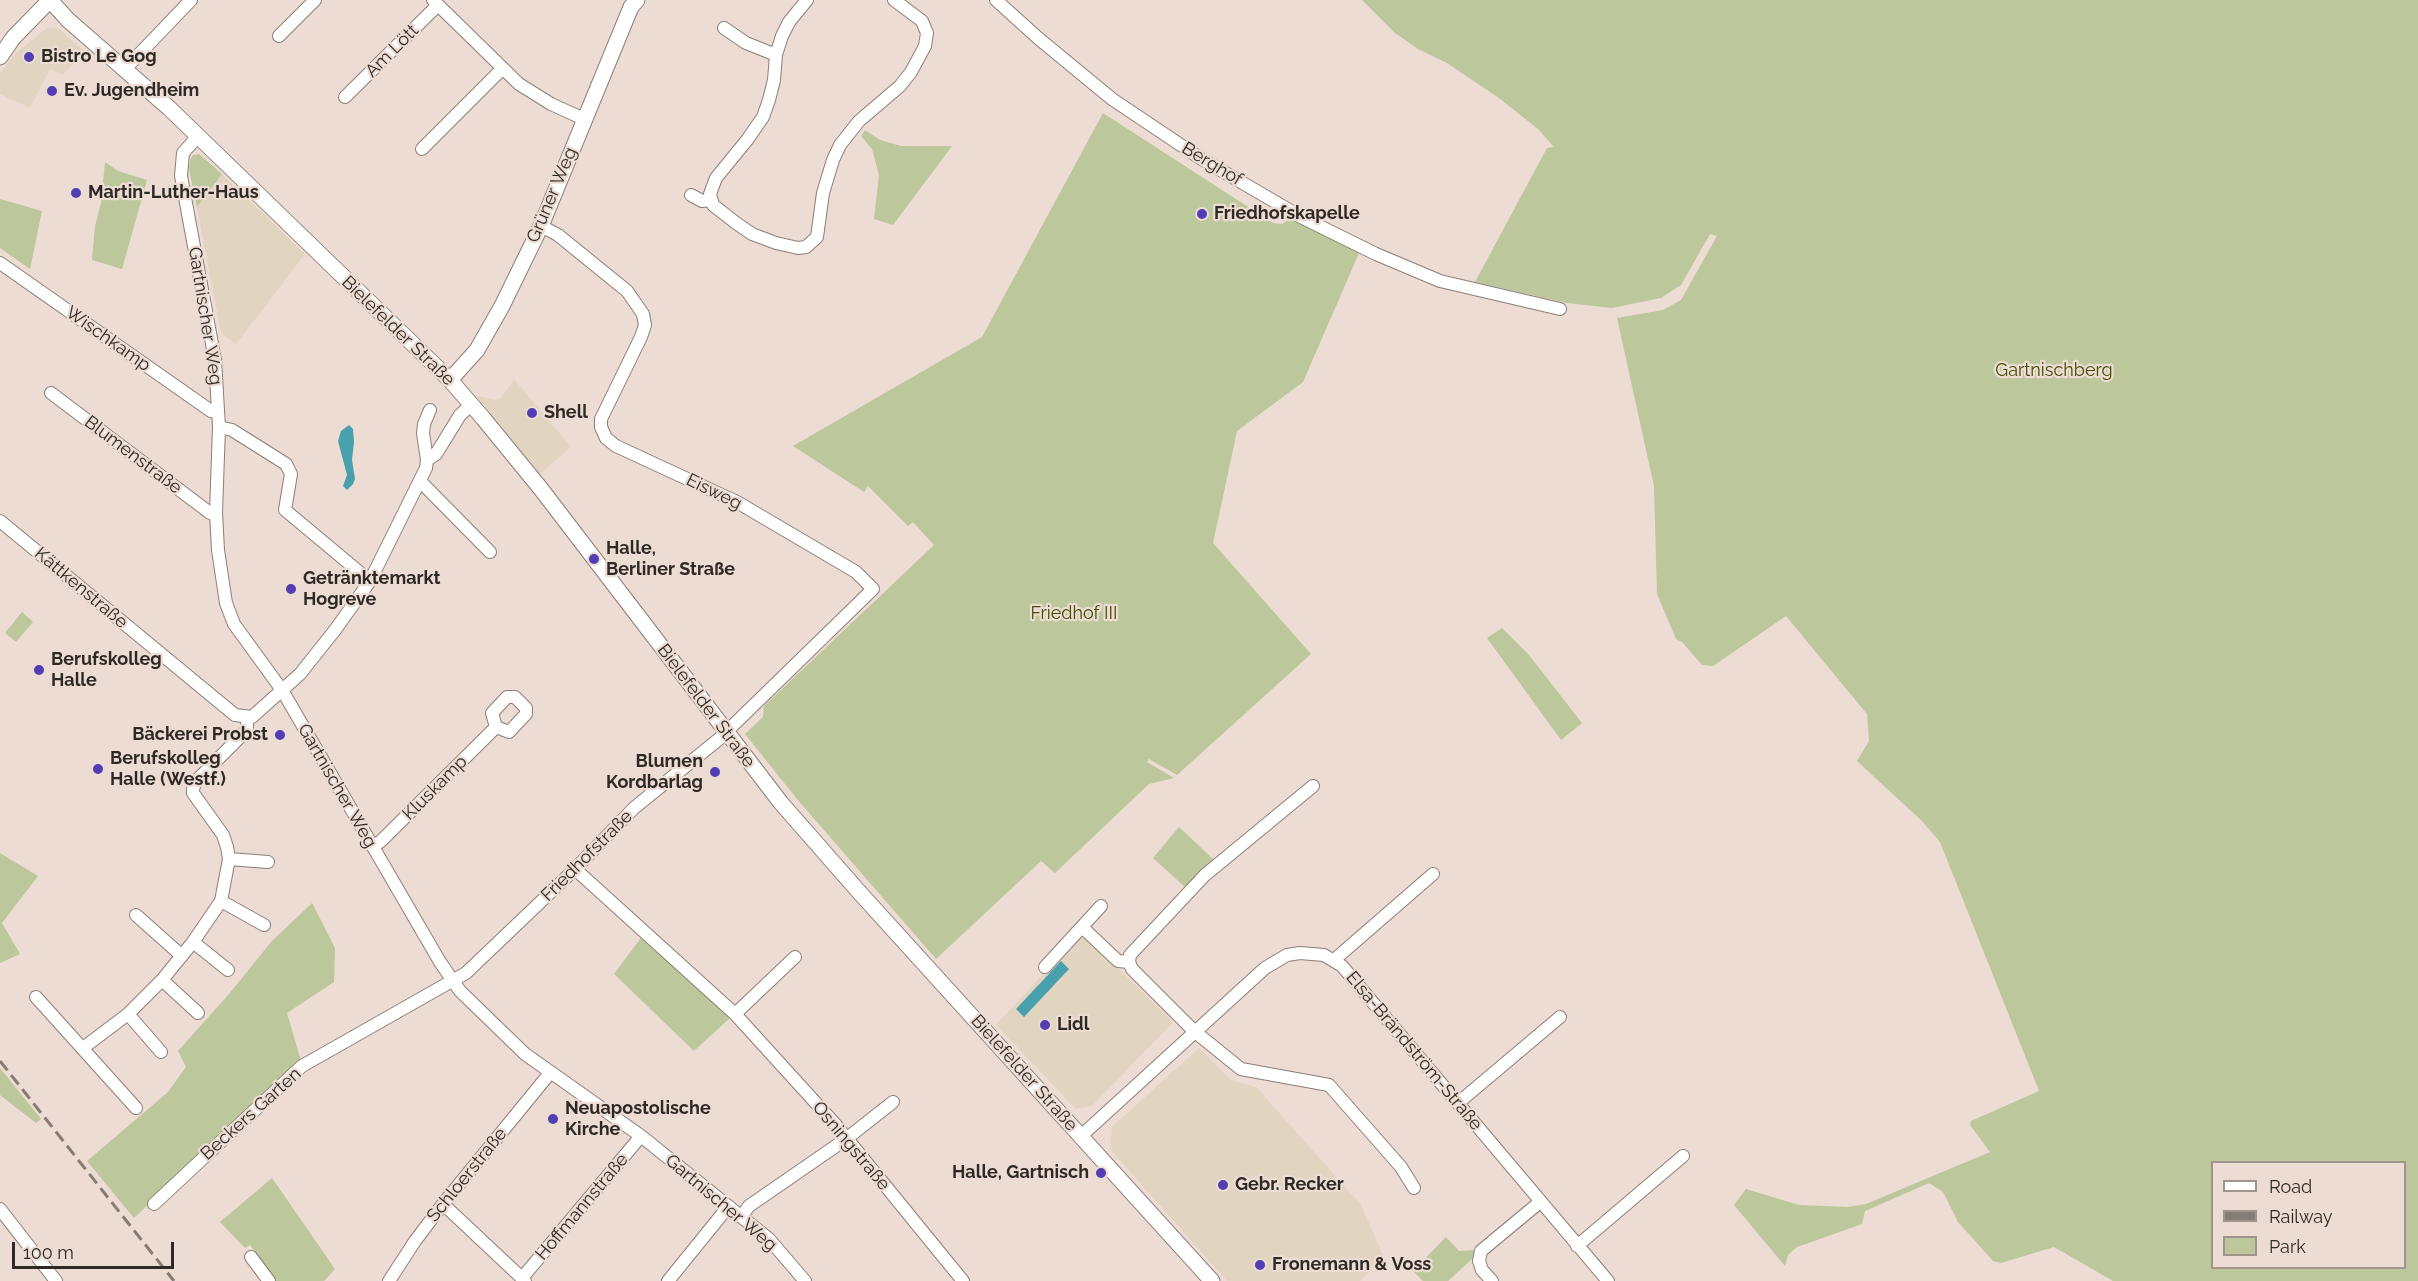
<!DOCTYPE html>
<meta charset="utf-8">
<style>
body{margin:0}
#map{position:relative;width:2418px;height:1281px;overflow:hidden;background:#ecdcd3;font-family:Raleway,sans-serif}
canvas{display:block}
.legend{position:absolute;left:2211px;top:1161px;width:195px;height:108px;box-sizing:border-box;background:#ecdcd3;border:2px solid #a0948d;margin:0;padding:8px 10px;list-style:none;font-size:18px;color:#2f2925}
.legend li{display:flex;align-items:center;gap:12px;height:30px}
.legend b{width:30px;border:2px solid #a0948d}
.scale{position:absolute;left:12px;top:1242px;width:162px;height:27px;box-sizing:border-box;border:3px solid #2f2925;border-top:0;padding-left:8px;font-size:18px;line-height:21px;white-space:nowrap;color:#2f2925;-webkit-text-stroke:4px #ecdcd3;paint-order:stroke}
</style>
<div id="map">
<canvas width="2418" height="1281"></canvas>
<ul class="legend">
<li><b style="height:8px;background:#fff"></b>Road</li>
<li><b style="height:8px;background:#867b75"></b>Railway</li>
<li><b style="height:16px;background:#bcc79b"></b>Park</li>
</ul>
<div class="scale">100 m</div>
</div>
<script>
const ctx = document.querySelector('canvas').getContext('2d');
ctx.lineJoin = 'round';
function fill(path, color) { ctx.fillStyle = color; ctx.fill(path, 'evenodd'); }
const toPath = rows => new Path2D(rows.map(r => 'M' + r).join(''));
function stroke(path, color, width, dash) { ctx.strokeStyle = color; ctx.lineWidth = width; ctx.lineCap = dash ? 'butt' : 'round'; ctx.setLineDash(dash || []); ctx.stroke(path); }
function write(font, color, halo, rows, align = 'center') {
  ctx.font = font + ' Raleway,sans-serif'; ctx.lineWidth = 4.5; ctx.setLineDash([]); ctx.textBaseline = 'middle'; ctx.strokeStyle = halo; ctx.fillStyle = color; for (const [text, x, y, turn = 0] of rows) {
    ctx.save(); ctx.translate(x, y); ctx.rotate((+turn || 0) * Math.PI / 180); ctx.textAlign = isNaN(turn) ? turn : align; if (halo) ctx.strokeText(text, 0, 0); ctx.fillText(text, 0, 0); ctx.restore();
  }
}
fill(toPath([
 [53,27,58,28,84,51,63,75,50,69,30,108,0,94,0,74,15,54,47,28],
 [222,174,305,254,236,344,221,333,197,207],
 [514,379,571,447,540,474,477,396,497,400,501,398],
 [1077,937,1087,938,1173,1022,1092,1106,1076,1109,996,1025],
 [1199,1048,1231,1080,1256,1087,1361,1205,1383,1256,1360,1281,1227,1281,1110,1149,1112,1127]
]), '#e1d4c0');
fill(toPath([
 [1362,0,2418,0,2418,1281,2113,1281,2054,1247,2001,1263,1993,1261,1958,1222,1943,1192,1929,1183,1865,1211,1862,1224,1797,1247,1788,1255,1785,1266,1734,1205,1746,1189,1799,1205,1848,1207,1866,1204,1990,1152,1970,1125,1971,1121,2039,1091,1940,842,1922,821,1857,761,1869,741,1867,714,1786,616,1713,666,1702,665,1682,642,1676,639,1657,594,1654,486,1617,318,1663,310,1681,300,1717,236,1710,234,1681,285,1661,298,1612,308,1567,303,1475,282,1547,148,1554,147,1538,129,1499,98,1447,63,1418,49,1395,33],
 [2404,1162,2404,1268,2212,1268,2212,1162],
 [1103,113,1273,223,1282,224,1290,219,1359,253,1303,382,1237,431,1213,543,1311,654,1177,775,1149,759,1147,762,1174,778,1149,784,1055,873,1041,861,936,959,797,799,745,734,763,717,764,706,934,545,913,522,908,526,868,486,864,492,793,446,982,337],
 [865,130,880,140,901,146,952,146,893,225,874,219,879,175,872,149,861,136],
 [199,154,222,174,197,207,189,169,190,160,193,155],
 [105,162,118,171,147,180,122,269,92,260,95,226,101,203],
 [0,199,42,211,30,269,0,248],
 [22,612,33,622,16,642,5,633],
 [1502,628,1529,655,1582,723,1561,740,1487,638],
 [1179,827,1213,859,1186,888,1153,858],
 [0,853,38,876,2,923,20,954,0,963],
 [312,903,335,948,334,982,287,1013,301,1061,134,1218,87,1161,168,1092,186,1067,178,1051,229,994,272,941],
 [641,938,731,1017,694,1051,614,974],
 [0,1068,41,1119,36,1123,0,1095],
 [272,1178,335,1269,324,1281,275,1281,250,1245,245,1248,220,1222],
 [1446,1237,1459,1251,1474,1250,1474,1257,1448,1281,1423,1281,1413,1271]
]), '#bcc79b');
fill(toPath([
 [349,425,353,429,354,442,352,460,355,479,353,484,347,490,343,486,347,475,338,441,341,431],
 [1061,961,1069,969,1024,1017,1016,1009]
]), '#49a0ad');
const minor = toPath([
 [433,0,519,84,551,104,584,119],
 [807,0,789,22,782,36,776,55,774,80,769,100,763,117,747,140,716,178,710,194,713,205,736,223,752,234,776,243,798,248,806,247,817,237,823,193,833,160,840,145,859,121,900,86,911,72,925,46,927,33,922,21,894,0],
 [996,0,1038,38,1112,99,1200,158,1301,217,1376,254,1440,281,1560,309],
 [724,28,746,43,776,55],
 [279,36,315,0],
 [125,69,191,0],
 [345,97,438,5],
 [197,137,183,153,181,176,215,360,219,427,216,513,218,550,226,603,234,624,282,690,440,962,460,991,525,1054,641,1136,769,1239,805,1281],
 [422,149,502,69],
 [691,195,702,201,710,200],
 [0,263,211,411,218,412],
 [51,393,210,513,216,513],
 [219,427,232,430,286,464,291,474,285,510,370,581],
 [427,460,436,454,460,415,471,405],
 [420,481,490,552],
 [0,521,235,715,252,717,300,674,335,630,370,581,426,468,427,460,423,433,424,424,430,410],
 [507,697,515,697,526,708,526,714,509,732,496,727,492,713,507,697],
 [1313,786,1205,875,1130,955,1129,962,1132,969,1194,1031,1241,1069,1329,1085,1401,1167,1414,1188],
 [372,846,380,842,496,727],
 [229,859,268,862],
 [575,869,735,1014,835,1124,963,1281],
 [221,901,264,925],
 [136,915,182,956],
 [1082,927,1118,961,1129,962],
 [193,942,228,970],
 [1334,960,1433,874],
 [1045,967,1101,906],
 [162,980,198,1013],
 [36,997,136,1108],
 [128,1014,161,1052],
 [735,1014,795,957],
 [83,1048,128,1014,162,980,193,942,221,901,229,859,227,847,223,835,193,793,193,789,196,781,247,730,247,718],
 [1458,1103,1560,1017],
 [1081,1136,1265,968,1287,955,1300,953,1324,955,1342,966,1608,1281],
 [154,1204,302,1066,466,973,575,869,634,808,719,739,873,589,856,572,737,502,616,446,606,438,601,427,601,419,641,337,645,325,643,314,627,291,558,235,541,226],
 [443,1204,525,1281],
 [0,1209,56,1281],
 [741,1217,749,1206,846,1139,893,1102],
 [1577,1246,1683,1156],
 [251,1257,269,1281],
 [522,1278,641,1136],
 [389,1281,415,1241,443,1204,550,1073],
 [668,1281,728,1207],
 [1492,1281,1482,1270,1479,1261,1481,1251,1540,1202]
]);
const tertiary = toPath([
 [50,0,68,20,169,108,450,380,483,418,541,489,781,803,860,893,1212,1281],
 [0,57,13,38,50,0],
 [450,380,477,350,502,306,541,226,631,7,637,0]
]);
stroke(minor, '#8d7e76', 14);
stroke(tertiary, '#8d7e76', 17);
stroke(minor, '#fff', 12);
stroke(tertiary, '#fff', 15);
stroke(toPath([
 [0,1061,174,1281]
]), '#867b75', 3, [12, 6]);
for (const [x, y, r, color] of [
 [29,57,6,"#533db5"],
 [52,91,6,"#533db5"],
 [76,193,6,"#533db5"],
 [1202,214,6,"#533db5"],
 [532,413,6,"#533db5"],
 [594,559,6,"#533db5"],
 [291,589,6,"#533db5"],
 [39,670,6,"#533db5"],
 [280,735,6,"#533db5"],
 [98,769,6,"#533db5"],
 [715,772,6,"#533db5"],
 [1045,1025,6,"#533db5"],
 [553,1119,6,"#533db5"],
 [1101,1173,6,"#533db5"],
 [1223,1185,6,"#533db5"],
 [1260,1265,6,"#533db5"]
]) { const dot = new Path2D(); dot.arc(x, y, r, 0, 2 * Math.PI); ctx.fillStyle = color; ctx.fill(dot); stroke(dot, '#ecdcd3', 2); }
write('18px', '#2f2925', '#ecdcd3', [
 ["Am Lött",392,51,-45],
 ["Berghof",1212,164,31],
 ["Grüner Weg",552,195,-67],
 ["Gartnischer Weg",205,316,81],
 ["Bielefelder Straße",398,331,44],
 ["Wischkamp",108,339,35],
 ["Blumenstraße",133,455,37],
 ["Eisweg",714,492,26],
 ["Kättkenstraße",81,588,40],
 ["Bielefelder Straße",706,706,53],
 ["Gartnischer Weg",337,786,60],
 ["Kluskamp",435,788,-45],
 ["Friedhofstraße",587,856,-45],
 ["Elsa-Brändström-Straße",1414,1051,50],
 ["Bielefelder Straße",1024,1073,48],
 ["Beckers Garten",251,1114,-42],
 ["Osningstraße",851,1146,50],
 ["Schloerstraße",467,1175,-51],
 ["Gartnischer Weg",721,1203,40],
 ["Hoffmannstraße",582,1207,-50]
]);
write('bold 18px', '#2f2925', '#ecdcd3', [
 ["Bistro Le Gog",41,57],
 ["Ev. Jugendheim",64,91],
 ["Martin-Luther-Haus",88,193],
 ["Friedhofskapelle",1214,214],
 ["Shell",544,413],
 ["Halle,",606,549],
 ["Berliner Straße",606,570],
 ["Getränktemarkt",303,579],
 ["Hogreve",303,600],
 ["Berufskolleg",51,660],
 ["Halle",51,681],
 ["Bäckerei Probst",268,735,"right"],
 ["Berufskolleg",110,759],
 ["Halle (Westf.)",110,780],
 ["Blumen",703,762,"right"],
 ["Kordbarlag",703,783,"right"],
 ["Lidl",1057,1025],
 ["Neuapostolische",565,1109],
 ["Kirche",565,1130],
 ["Halle, Gartnisch",1089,1173,"right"],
 ["Gebr. Recker",1235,1185],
 ["Fronemann & Voss",1272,1265]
], 'left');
write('18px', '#434e03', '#ecdcd3', [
 ["Gartnischberg",2054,371],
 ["Friedhof III",1074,614]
]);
</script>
